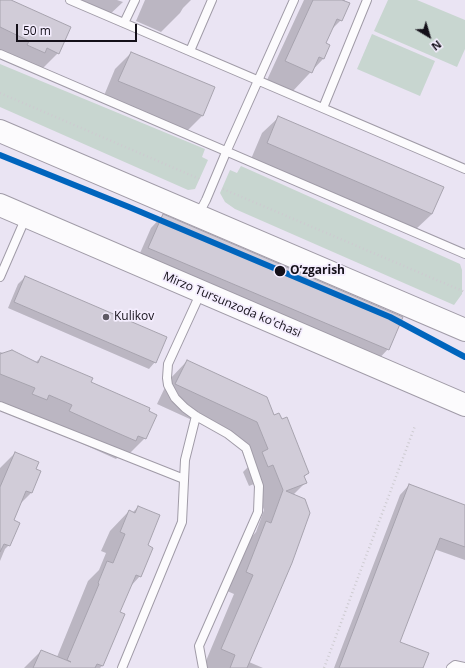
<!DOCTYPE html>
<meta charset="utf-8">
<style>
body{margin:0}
#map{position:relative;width:465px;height:668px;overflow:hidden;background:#eae4f3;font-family:"Open Sans",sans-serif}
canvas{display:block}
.north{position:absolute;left:409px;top:16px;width:40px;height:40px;-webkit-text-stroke:3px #f4edfe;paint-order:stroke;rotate:142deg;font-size:11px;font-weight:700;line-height:16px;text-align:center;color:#141019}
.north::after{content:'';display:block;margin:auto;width:14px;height:18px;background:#141019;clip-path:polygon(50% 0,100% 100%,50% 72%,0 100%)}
.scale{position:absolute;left:16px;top:24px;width:121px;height:18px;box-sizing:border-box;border:2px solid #141019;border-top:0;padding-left:5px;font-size:12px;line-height:14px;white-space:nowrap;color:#141019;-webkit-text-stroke:3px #f4edfe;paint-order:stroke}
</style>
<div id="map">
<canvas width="465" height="668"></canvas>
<div class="north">N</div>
<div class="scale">50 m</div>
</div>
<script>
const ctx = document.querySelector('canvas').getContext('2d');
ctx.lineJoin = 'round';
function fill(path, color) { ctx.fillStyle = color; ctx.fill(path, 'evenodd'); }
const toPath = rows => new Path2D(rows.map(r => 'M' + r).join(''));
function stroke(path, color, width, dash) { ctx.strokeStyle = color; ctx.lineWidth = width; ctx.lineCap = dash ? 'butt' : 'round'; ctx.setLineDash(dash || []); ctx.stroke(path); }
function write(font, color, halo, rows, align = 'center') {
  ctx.font = font + ' "Open Sans",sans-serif'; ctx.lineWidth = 3.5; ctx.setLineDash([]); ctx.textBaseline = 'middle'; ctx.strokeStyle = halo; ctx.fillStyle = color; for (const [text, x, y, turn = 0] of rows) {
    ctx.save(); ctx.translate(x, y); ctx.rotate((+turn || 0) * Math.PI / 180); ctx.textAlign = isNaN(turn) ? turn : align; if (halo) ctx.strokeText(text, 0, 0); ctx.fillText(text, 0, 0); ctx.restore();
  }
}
fill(toPath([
 [388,0,417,0,465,20,465,49,457,67,374,31],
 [372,34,435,61,420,96,357,69],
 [0,64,205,149,202,157,208,160,195,189,188,190,0,107],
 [241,166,460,264,462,270,462,294,454,305,235,209,225,202,220,193,230,170,237,173]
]), '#c8d6d0');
fill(toPath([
 [0,0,9,0,58,53,42,69,0,51],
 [68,0,117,0,123,2,107,17],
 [145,0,191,0,183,8,180,13,161,32,136,21],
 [304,0,345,0,341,20,331,30,325,43,329,45,323,59,292,92,267,80],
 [131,53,214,87,202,116,186,132,103,98,115,69],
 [279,117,432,214,415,230,251,159,262,133],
 [163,215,388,349,376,362,137,260,151,228],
 [25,277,155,362,149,369,8,308,18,284],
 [0,352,35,363,41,357,90,382,145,438,125,458,120,455,116,459,14,413,16,408,0,401],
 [187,361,274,417,308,473,304,477,305,483,293,495,249,662,263,668,203,668,234,594,227,591,247,542,256,532,264,510,254,484,249,486,243,472,248,467,238,441,157,404,168,381],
 [15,453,34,470,40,472,31,493,20,504,12,521,9,545,5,549,0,561,0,468],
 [409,485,465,506,465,560,434,549,399,643,422,668,334,668,400,495],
 [138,507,146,546,140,576,130,587,119,612,102,666,100,668,24,668,41,651,57,657,88,581,99,570,106,553,101,551,110,531,129,511,132,513]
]), '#0003');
const building = toPath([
 [0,0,11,0,71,27,59,54,47,48,45,53,27,45,29,41,0,27,0,0],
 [313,0,342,0,350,3,342,21,337,19,326,43,330,45,324,59,319,57,312,73,285,61,313,0],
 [131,52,215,87,203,116,118,81,131,52],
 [278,116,444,187,432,214,267,143,278,116],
 [163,214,403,317,389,350,148,248,163,214],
 [25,276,167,337,156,363,14,302,25,276],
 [12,350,38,363,41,356,93,378,91,382,150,408,149,411,157,415,146,439,138,436,136,441,113,431,69,411,72,405,49,395,47,400,32,394,35,388,0,374,0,354,12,350],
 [187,360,267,397,274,415,279,413,282,419,287,417,309,473,304,476,307,483,286,491,305,499,310,513,292,563,247,668,230,668,235,655,221,649,253,575,246,572,266,521,271,523,283,490,273,465,268,467,262,452,268,449,257,422,175,384,187,360],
 [15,452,39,462,36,469,41,471,32,493,26,491,14,520,20,523,10,546,4,544,0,552,0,487,15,452],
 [409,484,465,505,465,547,440,538,400,642,429,653,423,668,339,668,409,484],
 [138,506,160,515,148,545,153,548,141,577,136,575,120,612,125,614,103,666,97,664,95,668,33,668,41,650,71,662,67,660,99,584,98,583,107,561,113,563,125,534,120,532,129,510,135,513,138,506]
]);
fill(building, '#d1ccd8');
stroke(building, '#a7a3ae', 1);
const lane = toPath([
 [70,0,465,169],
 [124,23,135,0],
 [190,51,212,0],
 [0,54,465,254],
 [323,108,367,0],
 [198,215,206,200,227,150,294,0],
 [0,277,26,217],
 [201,292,168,364,167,378,168,385,175,398,185,408,196,416,228,434,246,448,259,486,258,512,199,646,203,668],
 [0,406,184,479],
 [122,668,182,522,185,460,196,416],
 [451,668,455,665,465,667]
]);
const secondary = toPath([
 [0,131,465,330],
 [0,205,465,405]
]);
stroke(lane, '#a09ba7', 10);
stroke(secondary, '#a09ba7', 24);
stroke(toPath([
 [0,93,202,180],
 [223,189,465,292],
 [324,668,415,426]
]), '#cdcbd0', 2.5, [1, 3]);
stroke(lane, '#fcfbfd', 8);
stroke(secondary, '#fcfbfd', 22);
stroke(toPath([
 [0,155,129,207,390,317,465,357]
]), '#0065bd', 6);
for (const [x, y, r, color] of [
 [280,271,6,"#141019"],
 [106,317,4,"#5f5a65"]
]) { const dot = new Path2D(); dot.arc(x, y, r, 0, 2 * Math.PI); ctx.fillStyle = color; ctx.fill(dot); stroke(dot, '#f4edfe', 1.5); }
write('bold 12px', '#141019', '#f4edfe', [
 ["O‘zgarish",290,271]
], 'left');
write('12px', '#141019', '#f4edfe', [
 ["Mirzo Tursunzoda ko'chasi",232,305,23]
]);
write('12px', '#141019', '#f4edfe', [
 ["Kulikov",114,317]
], 'left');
</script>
